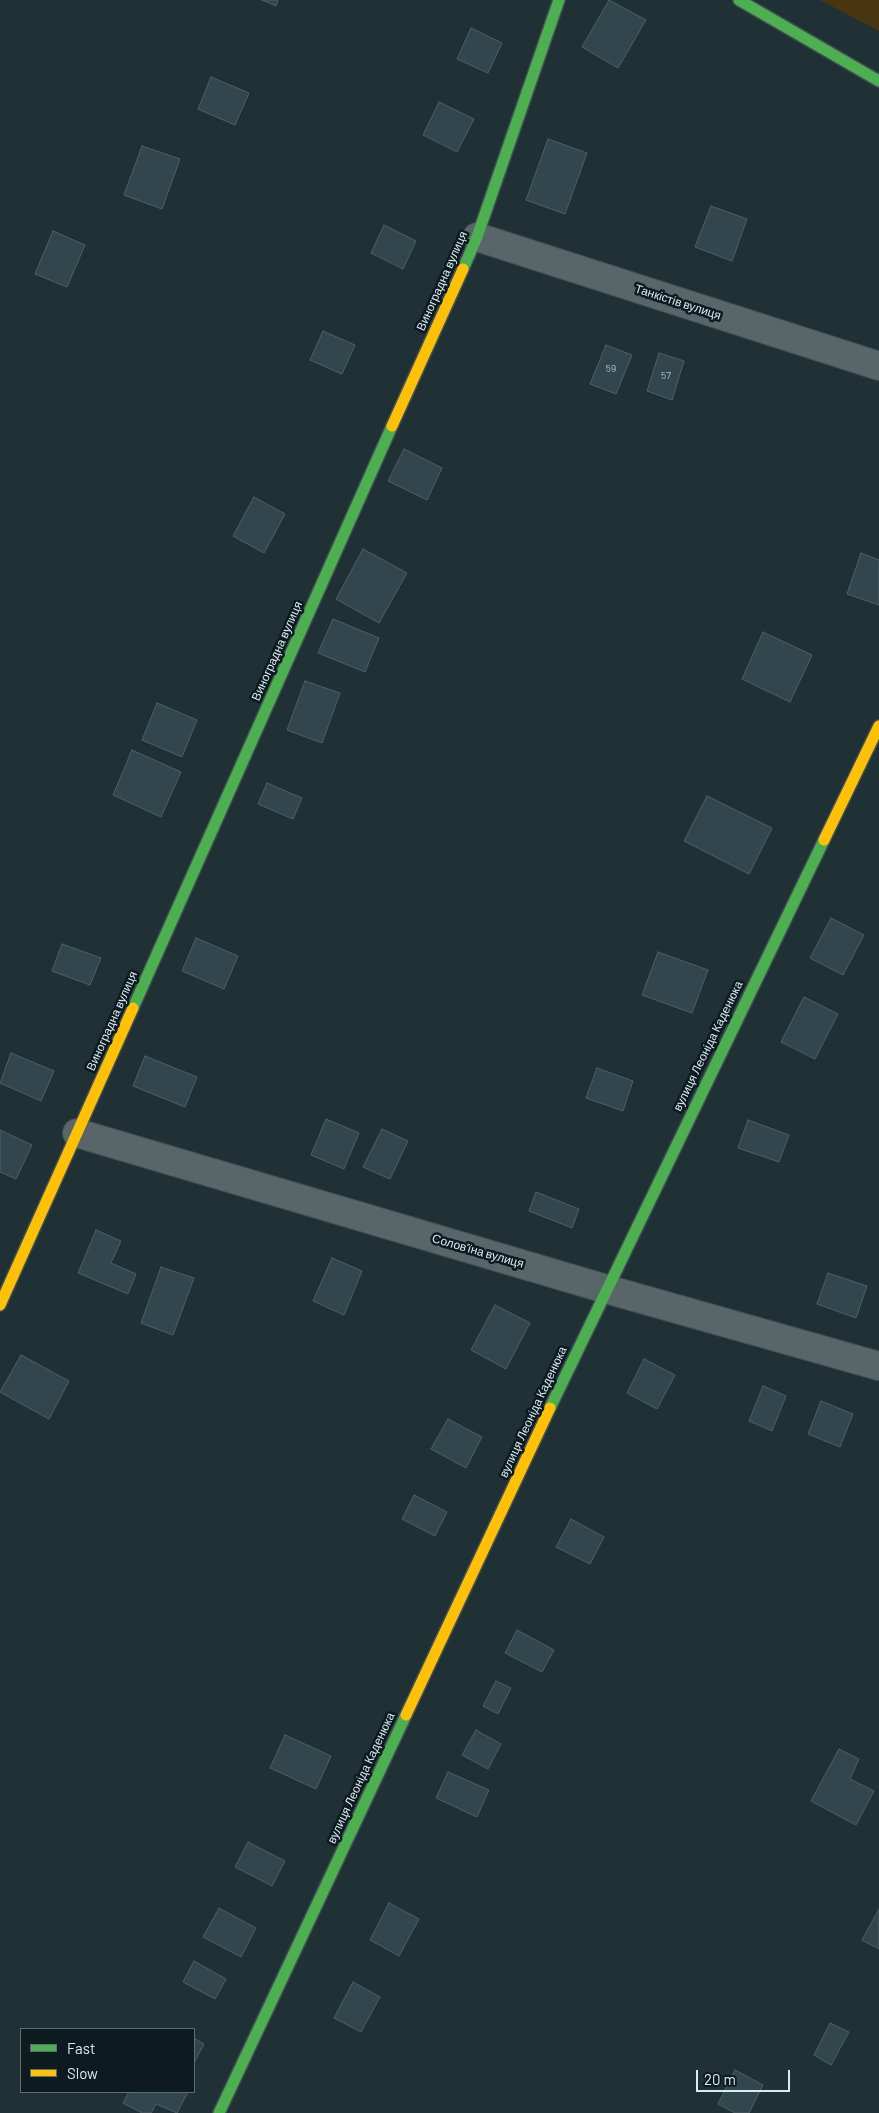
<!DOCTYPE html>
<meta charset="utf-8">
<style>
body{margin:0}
#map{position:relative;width:879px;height:2113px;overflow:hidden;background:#203136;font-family:Barlow,sans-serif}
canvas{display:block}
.legend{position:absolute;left:20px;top:2028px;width:175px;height:65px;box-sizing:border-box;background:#0d1a20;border:1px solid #5f6e74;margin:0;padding:6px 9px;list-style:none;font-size:15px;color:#d9ebf2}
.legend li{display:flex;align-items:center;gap:10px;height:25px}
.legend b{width:25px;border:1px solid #5f6e74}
.scale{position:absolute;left:696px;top:2070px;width:94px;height:22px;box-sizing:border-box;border:2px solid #d9ebf2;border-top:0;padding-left:6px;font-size:15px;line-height:18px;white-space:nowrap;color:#d9ebf2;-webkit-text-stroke:4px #0d1a20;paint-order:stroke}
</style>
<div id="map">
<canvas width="879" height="2113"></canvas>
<ul class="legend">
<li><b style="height:6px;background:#4caf50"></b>Fast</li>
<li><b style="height:6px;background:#ffc107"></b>Slow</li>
</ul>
<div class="scale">20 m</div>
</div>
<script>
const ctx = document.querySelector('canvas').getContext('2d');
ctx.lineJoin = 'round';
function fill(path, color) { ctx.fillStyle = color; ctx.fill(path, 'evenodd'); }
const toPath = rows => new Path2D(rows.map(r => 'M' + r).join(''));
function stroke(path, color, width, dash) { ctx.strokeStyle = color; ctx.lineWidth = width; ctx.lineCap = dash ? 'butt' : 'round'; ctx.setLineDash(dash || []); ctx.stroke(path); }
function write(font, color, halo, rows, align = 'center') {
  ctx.font = font + ' Barlow,sans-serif'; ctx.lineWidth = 5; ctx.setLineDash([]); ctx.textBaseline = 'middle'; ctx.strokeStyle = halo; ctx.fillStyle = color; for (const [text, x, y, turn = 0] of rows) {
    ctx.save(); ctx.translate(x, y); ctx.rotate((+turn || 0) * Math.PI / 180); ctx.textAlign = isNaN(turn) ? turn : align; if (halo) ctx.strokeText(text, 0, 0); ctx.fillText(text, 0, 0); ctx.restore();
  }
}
fill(toPath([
 [820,0,879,0,879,31]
]), '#49350f');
const building = toPath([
 [262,0,278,0,276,6,262,0],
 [609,0,646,20,618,68,582,47,609,0],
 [471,28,502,43,488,73,457,59,471,28],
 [211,77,249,93,235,125,198,109,211,77],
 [439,102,474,119,457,152,423,135,439,102],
 [548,139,587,153,565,214,526,200,548,139],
 [142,146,180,159,162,209,124,195,142,146],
 [711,206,747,219,732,261,695,247,711,206],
 [384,225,416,241,403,269,371,253,384,225],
 [53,231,85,245,67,287,35,274,53,231],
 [323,331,355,345,342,374,310,360,323,331],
 [606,345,632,355,616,394,590,384,606,345],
 [659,353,684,361,672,400,647,391,659,353],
 [404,449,442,468,427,500,388,481,404,449],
 [254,497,285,514,264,553,233,536,254,497],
 [363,549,407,573,379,623,336,599,363,549],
 [861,553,879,560,879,605,847,594,861,553],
 [333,619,379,638,365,672,318,653,333,619],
 [763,632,812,655,790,702,742,679,763,632],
 [305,681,340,693,322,743,287,730,305,681],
 [157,703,197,720,182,757,142,740,157,703],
 [132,750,181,772,161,817,113,795,132,750],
 [267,783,302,798,293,819,258,804,267,783],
 [707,796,772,828,749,874,684,841,707,796],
 [831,918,864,935,843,975,810,958,831,918],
 [196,938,238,956,224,989,182,971,196,938],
 [62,944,101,958,90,985,52,971,62,944],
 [658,952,708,970,692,1013,642,995,658,952],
 [804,997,838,1014,815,1059,781,1042,804,997],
 [11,1053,54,1071,41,1101,0,1083,11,1053],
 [145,1056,197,1077,185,1107,133,1086,145,1056],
 [597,1068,633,1081,623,1111,586,1098,597,1068],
 [326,1119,359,1133,344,1169,311,1155,326,1119],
 [748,1120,789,1135,779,1162,738,1148,748,1120],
 [382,1129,408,1141,390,1179,363,1167,382,1129],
 [0,1130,32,1145,16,1179,0,1172,0,1130],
 [536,1192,579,1209,572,1228,529,1211,536,1192],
 [96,1230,121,1241,111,1263,136,1274,128,1294,78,1273,96,1230],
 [332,1258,362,1271,344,1315,313,1301,332,1258],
 [161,1267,194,1278,173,1335,141,1323,161,1267],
 [828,1273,867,1286,856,1318,817,1304,828,1273],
 [495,1305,530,1323,506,1369,471,1350,495,1305],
 [21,1355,69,1381,49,1419,0,1392,21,1355],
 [644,1359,675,1375,657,1409,627,1393,644,1359],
 [763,1386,786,1396,772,1431,749,1421,763,1386],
 [821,1401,853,1414,840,1447,808,1434,821,1401],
 [448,1419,482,1437,466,1468,431,1449,448,1419],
 [414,1495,447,1512,435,1536,402,1519,414,1495],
 [571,1519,604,1537,590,1564,556,1547,571,1519],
 [517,1630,554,1650,542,1672,505,1653,517,1630],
 [496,1681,511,1688,498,1714,483,1706,496,1681],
 [476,1730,501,1744,488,1769,462,1755,476,1730],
 [285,1735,331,1756,316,1789,270,1768,285,1735],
 [839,1749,859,1759,850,1779,874,1791,856,1825,811,1801,839,1749],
 [448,1772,489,1790,477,1817,436,1798,448,1772],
 [248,1842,285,1861,272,1886,235,1867,248,1842],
 [389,1903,419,1919,399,1956,370,1940,389,1903],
 [219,1908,256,1928,241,1957,203,1937,219,1908],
 [879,1909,879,1949,862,1940,879,1909],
 [194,1961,226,1979,215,1999,183,1982,194,1961],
 [353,1982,380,1997,361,2032,334,2018,353,1982],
 [830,2023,849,2032,831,2065,814,2055,830,2023],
 [194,2038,204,2044,194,2063,194,2038],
 [735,2070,763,2085,749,2113,735,2113,718,2104,735,2070],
 [129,2092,188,2092,177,2113,156,2104,151,2113,142,2113,123,2103,129,2092]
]);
fill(building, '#32464d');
stroke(building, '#525f64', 1);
const street = toPath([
 [477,237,879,366],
 [77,1133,606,1289,879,1366]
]);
const fast = toPath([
 [739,0,879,81],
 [463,269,477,237,559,0],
 [133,1008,392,426],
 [550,1408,824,840],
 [219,2113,406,1715]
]);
const slow = toPath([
 [392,426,463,269],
 [824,840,879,726],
 [0,1305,133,1008],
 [406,1715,550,1408]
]);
stroke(street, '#414e54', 30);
stroke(fast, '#414e54', 14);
stroke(slow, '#414e54', 14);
stroke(street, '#58666a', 28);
stroke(fast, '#4caf50', 11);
stroke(slow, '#ffc107', 11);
write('10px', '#afc2c9', null, [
 ["59",611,369],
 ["57",666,376]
]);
write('12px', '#d9ebf2', '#0d1a20', [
 ["Виноградна вулиця",442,281,-66],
 ["Танкістів вулиця",678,302,18],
 ["Виноградна вулиця",277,651,-66],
 ["Виноградна вулиця",112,1021,-66],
 ["вулиця Леоніда Каденюка",708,1046,-64],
 ["Солов'їна вулиця",478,1251,16],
 ["вулиця Леоніда Каденюка",533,1412,-65],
 ["вулиця Леоніда Каденюка",361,1778,-65]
]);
</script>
